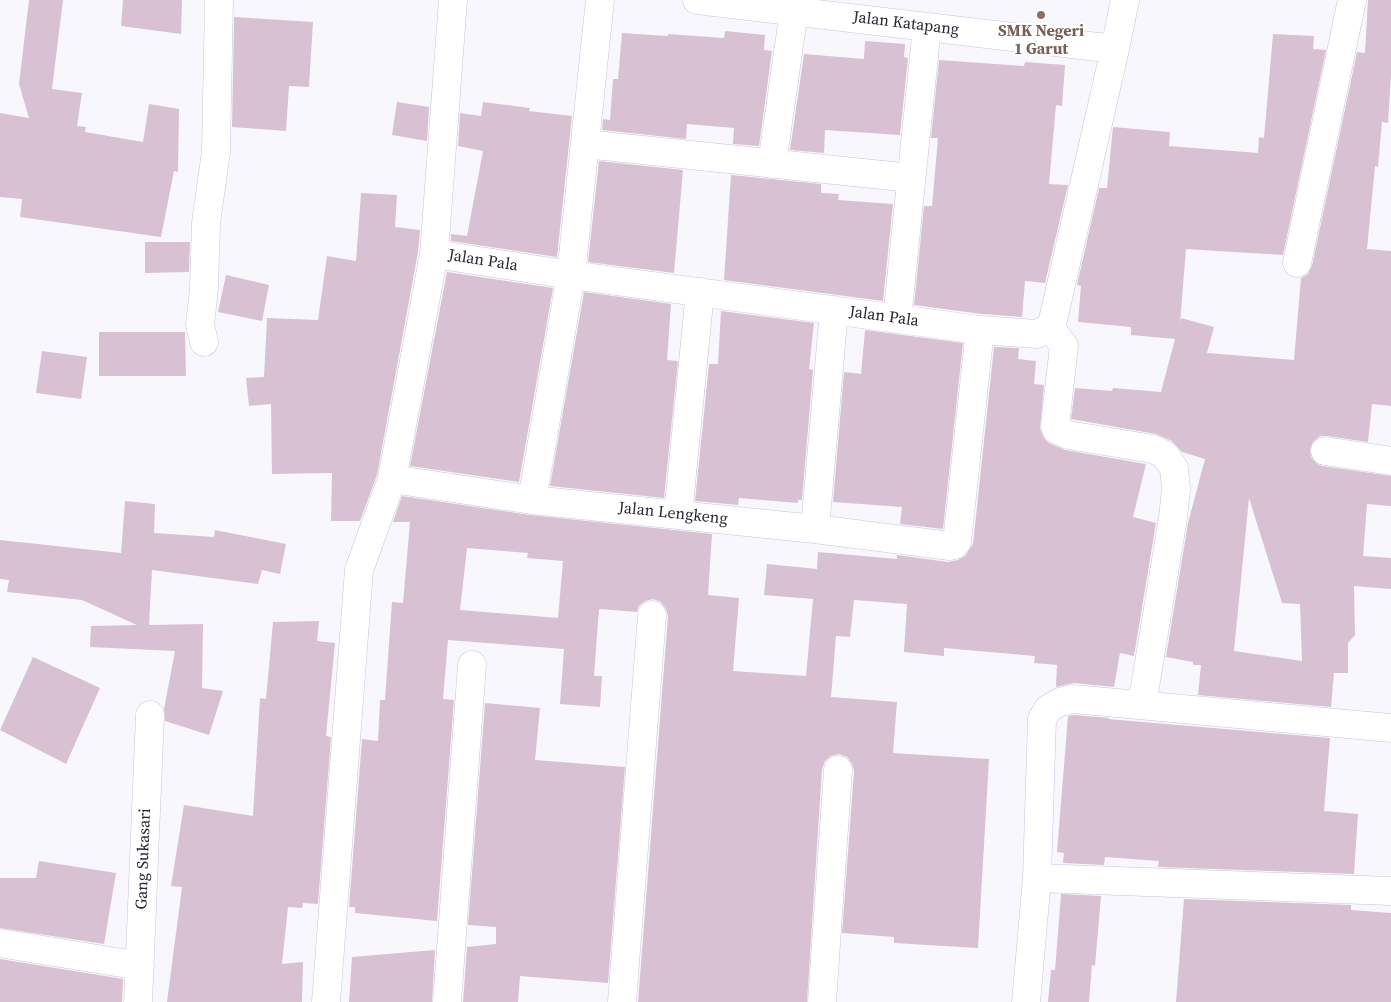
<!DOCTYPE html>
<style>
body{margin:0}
canvas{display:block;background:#f8f7fd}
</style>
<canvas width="1391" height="1002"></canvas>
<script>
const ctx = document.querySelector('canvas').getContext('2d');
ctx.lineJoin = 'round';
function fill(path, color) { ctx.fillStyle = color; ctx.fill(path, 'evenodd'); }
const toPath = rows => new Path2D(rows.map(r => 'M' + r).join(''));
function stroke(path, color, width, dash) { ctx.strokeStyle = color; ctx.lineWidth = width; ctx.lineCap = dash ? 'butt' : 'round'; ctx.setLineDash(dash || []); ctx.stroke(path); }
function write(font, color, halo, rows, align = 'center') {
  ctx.font = font + ' "Source Serif 4",serif'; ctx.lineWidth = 4; ctx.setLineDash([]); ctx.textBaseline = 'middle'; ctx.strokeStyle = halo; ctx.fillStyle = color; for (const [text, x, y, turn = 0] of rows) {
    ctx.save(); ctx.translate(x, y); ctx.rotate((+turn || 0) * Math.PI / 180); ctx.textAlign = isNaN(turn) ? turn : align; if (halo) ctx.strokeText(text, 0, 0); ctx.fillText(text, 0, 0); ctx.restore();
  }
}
fill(toPath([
 [29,0,63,0,52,89,82,93,77,126,86,127,85,132,143,142,149,104,179,109,178,172,174,171,161,237,20,217,22,199,0,197,0,113,29,118,19,84],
 [123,0,182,0,181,34,121,26],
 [1368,0,1391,0,1391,75,1388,123,1382,122,1378,167,1375,166,1367,249,1391,251,1391,406,1372,404,1368,442,1327,436,1320,436,1313,442,1310,449,1311,457,1316,463,1322,466,1391,476,1391,506,1367,504,1363,556,1391,558,1391,589,1354,586,1355,635,1348,643,1348,673,1334,673,1331,707,1198,695,1201,665,1193,665,1193,662,1166,657,1188,523,1205,459,1182,452,1172,441,1156,434,1071,419,1075,388,1112,391,1113,388,1161,392,1175,339,1131,335,1131,327,1078,322,1081,286,1077,285,1099,188,1107,188,1113,127,1170,132,1169,146,1258,153,1259,137,1264,138,1273,34,1314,36,1313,49,1326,50,1283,255,1186,249,1180,323,1181,318,1214,327,1207,353,1294,360,1301,278,1308,274,1312,266,1357,52,1365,53],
 [1249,498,1282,603,1300,604,1302,661,1234,651],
 [234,17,313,22,309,87,289,86,286,131,232,127],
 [725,31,765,35,764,50,772,51,759,146,733,144,734,128,687,124,686,139,602,130,603,119,610,120,613,79,618,79,622,33,668,36,668,34,724,38],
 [865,41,905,44,904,57,908,58,900,135,825,130,824,153,790,150,804,54,864,59],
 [939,60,1024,66,1025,62,1065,65,1062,106,1056,105,1049,184,1068,185,1045,283,1025,281,1022,317,982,314,914,305,924,206,932,206,938,138,931,138],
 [397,102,429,107,427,141,392,135],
 [483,102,530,108,529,111,572,116,557,257,451,241,451,234,467,236,483,151,458,146,460,113,481,116],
 [599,161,683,170,674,273,588,262],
 [731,175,821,184,821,193,839,194,838,200,893,204,883,301,724,280],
 [361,193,397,195,395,227,420,230,418,252,377,475,360,521,331,521,332,473,272,474,271,404,249,406,246,378,264,377,267,318,318,320,327,256,356,261],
 [145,242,190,242,189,272,145,273],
 [447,272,553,288,519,482,410,466],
 [226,275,269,285,262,321,218,312],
 [584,292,671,304,667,360,678,361,664,498,550,486],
 [721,311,814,323,809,369,813,370,802,500,798,500,798,503,739,498,738,505,695,501,709,364,718,364],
 [865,330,963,343,943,529,900,524,902,507,833,502,844,372,861,374],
 [99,332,185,332,186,376,99,376],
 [994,347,1019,348,1018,359,1036,361,1034,384,1044,385,1040,429,1044,438,1049,443,1065,450,1146,464,1133,517,1156,523,1134,656,1120,653,1114,687,1074,683,1056,687,1057,665,1034,663,1035,656,944,648,944,656,904,652,907,604,854,600,850,637,836,636,831,697,897,702,893,753,989,759,978,948,894,943,894,937,842,933,854,771,852,764,847,757,839,754,831,756,825,761,822,769,807,1002,638,1002,668,616,666,609,661,602,653,599,645,601,639,606,637,612,599,609,594,676,602,676,600,707,560,704,564,649,448,640,443,699,454,700,437,921,355,913,355,907,349,907,362,739,378,741,380,700,385,700,392,602,403,603,410,522,393,522,402,496,530,515,712,534,708,595,739,598,733,671,806,676,813,599,764,595,767,564,817,569,818,552,897,559,897,555,948,562,958,560,965,556,973,544],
 [467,548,528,553,527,558,563,561,558,618,460,610],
 [42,351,87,357,81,399,36,393],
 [125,501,155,504,154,533,214,537,215,530,286,544,280,574,262,570,258,584,152,570,149,625,203,624,202,688,223,691,209,735,165,721,164,709,175,651,90,647,91,626,137,625,82,600,7,592,9,580,0,579,0,540,121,553],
 [319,621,317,641,335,643,326,736,331,737,318,904,303,903,302,908,288,907,282,964,303,962,302,1002,167,1002,182,887,171,886,184,805,253,816,260,698,266,699,273,622],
 [33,657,100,688,66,764,0,730],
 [485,703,540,708,535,760,625,767,608,983,520,976,518,1002,463,1002,467,947,496,944,496,927,468,925],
 [1074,715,1109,718,1108,719,1330,738,1324,811,1358,814,1354,874,1158,867,1159,861,1105,857,1104,865,1063,863,1064,853,1057,852,1068,716],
 [39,861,116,873,104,944,0,928,0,878,36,878],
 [1061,894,1101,896,1095,966,1092,965,1089,1002,1048,1002,1051,970,1055,970],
 [1184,899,1351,905,1351,910,1391,913,1391,1002,1176,1002],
 [435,950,432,1002,349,1002,352,957],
 [0,959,123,979,122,1002,0,1002]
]), '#d9c1d4');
const minor = toPath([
 [697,0,1115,49],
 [585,144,911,178],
 [772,164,794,11],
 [434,254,571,275,980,330,1037,334,1050,327,1053,320,1115,49,1125,0],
 [1297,263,1352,0],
 [897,319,927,27],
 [1050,327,1064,346,1055,425,1056,429,1068,435,1153,449,1165,455,1174,468,1176,489,1173,518,1142,705],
 [204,342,200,325,204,288,206,223,216,152,219,0],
 [1325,451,1391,461],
 [392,479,532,500,815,529,950,546,954,545,957,542,980,330],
 [532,500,571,275,600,0],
 [678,515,700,292],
 [815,529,834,310],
 [1037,878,1391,891],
 [0,943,140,966],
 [138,1002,150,715],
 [326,1002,359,570,392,479,434,254,453,0],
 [447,1002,472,665],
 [622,1002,652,615],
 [822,1002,838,770],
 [1026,1002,1037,878,1042,719,1048,709,1060,702,1073,699,1391,728]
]);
stroke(minor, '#c8c3de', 29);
stroke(minor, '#fff', 28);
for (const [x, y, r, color] of [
 [1041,15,5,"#8d6e63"]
]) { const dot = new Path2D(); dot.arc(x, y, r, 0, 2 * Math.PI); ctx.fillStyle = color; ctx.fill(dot); stroke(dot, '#fff', 2); }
write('16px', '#27252f', '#fff', [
 ["Jalan Katapang",906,24,7],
 ["Jalan Pala",483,261,9],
 ["Jalan Pala",884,317,8],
 ["Jalan Lengkeng",673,514,6],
 ["Gang Sukasari",144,859,-88]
]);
write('bold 16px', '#785e54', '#fff', [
 ["SMK Negeri",1041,32],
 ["1 Garut",1041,50]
]);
</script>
